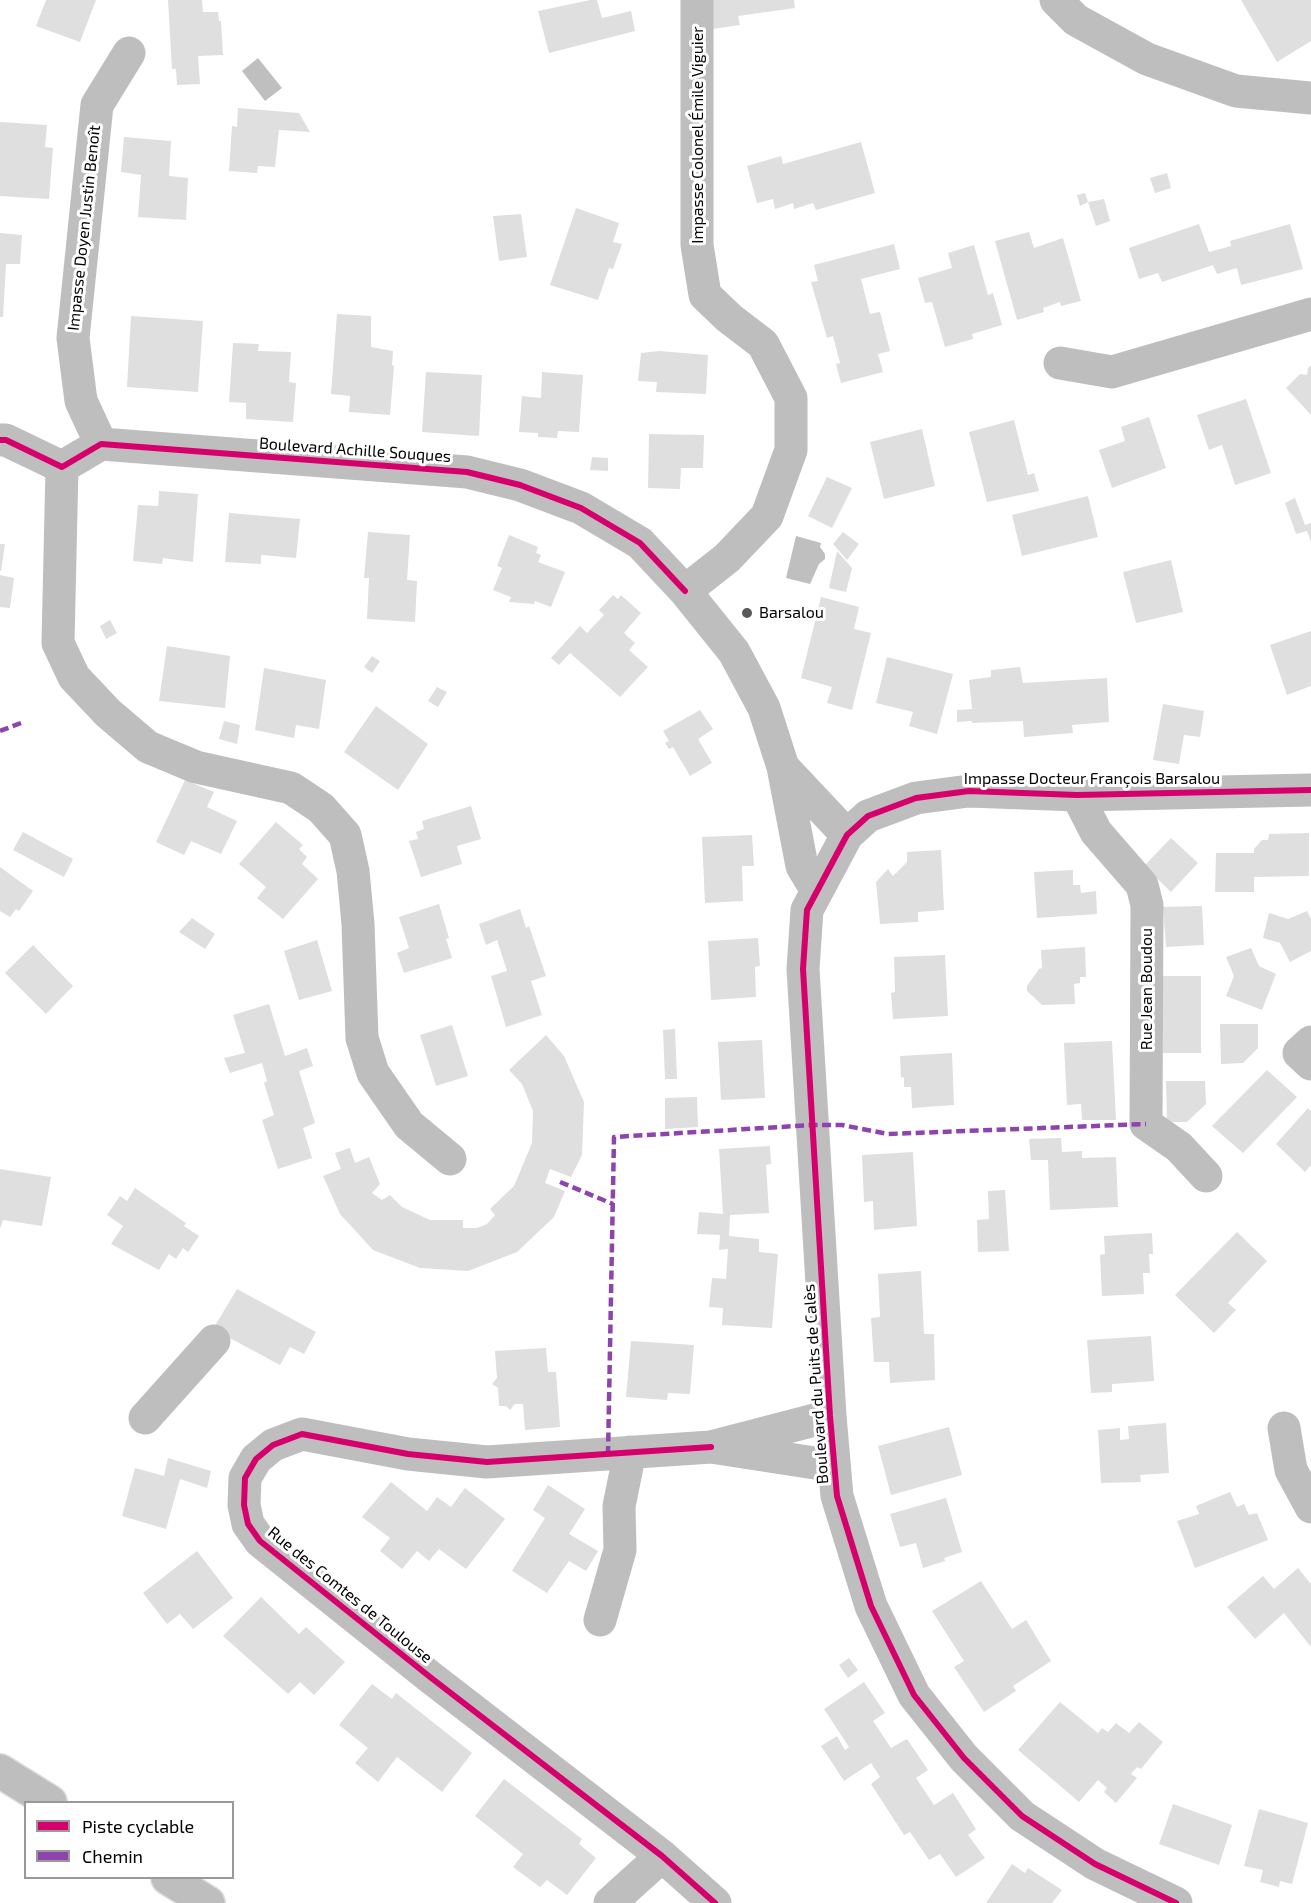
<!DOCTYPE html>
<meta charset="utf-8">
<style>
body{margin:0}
#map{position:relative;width:1311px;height:1903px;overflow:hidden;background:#fff;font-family:"Exo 2",sans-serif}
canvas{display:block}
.legend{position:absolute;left:24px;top:1801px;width:210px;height:78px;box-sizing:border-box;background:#fff;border:2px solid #999;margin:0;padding:8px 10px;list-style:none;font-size:18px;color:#000}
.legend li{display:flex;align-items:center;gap:12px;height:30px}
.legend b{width:30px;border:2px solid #999}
</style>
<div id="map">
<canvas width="1311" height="1903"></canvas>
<ul class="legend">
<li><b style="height:8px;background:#d6006c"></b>Piste cyclable</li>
<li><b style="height:8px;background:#8e44ad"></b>Chemin</li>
</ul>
</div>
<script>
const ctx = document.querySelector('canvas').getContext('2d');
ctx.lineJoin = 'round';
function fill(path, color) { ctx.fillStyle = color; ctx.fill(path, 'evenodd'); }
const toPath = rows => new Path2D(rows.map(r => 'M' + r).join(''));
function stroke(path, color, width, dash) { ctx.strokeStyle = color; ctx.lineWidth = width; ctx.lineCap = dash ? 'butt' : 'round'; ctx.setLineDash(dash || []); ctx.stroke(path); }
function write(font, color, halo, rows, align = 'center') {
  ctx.font = font + ' "Exo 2",sans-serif'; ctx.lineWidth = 6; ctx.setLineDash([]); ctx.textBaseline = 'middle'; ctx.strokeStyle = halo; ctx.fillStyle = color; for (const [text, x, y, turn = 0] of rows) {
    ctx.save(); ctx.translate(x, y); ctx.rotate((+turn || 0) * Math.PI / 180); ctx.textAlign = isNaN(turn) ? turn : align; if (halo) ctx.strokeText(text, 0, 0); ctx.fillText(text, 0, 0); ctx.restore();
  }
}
fill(toPath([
 [258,58,282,88,265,101,242,71],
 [796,536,821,543,820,547,825,554,825,559,819,564,810,584,786,578]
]), '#bfbfbf');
fill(toPath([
 [46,0,96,0,80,42,36,26],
 [168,0,202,0,203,12,218,12,219,21,221,21,223,55,198,56,200,84,177,85,176,69,172,69],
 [590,0,597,0,602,18,631,11,635,31,549,53,538,11],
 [709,0,794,0,795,8,738,16,740,25,713,29],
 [1241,0,1311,0,1311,41,1277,62],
 [238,108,299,113,310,132,279,130,275,167,258,166,257,173,229,171,232,126,237,127],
 [0,122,47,125,45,147,53,148,49,199,0,196],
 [124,137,171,141,169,176,188,178,186,220,138,217,141,175,121,172],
 [861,142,875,193,816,210,813,203,794,209,793,203,775,209,773,199,757,203,747,166,781,156,783,164],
 [1167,173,1171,188,1155,193,1150,178],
 [1085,193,1088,202,1080,206,1077,195],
 [1104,199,1110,221,1096,226,1088,202],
 [576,208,619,223,613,242,622,244,613,269,609,268,598,300,550,285],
 [521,214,527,257,499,261,493,216],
 [1199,224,1209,252,1231,246,1230,241,1290,224,1303,269,1241,285,1237,268,1217,274,1213,265,1162,282,1158,273,1139,279,1129,248],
 [1029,232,1034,248,1063,238,1081,301,1061,306,1060,302,1043,308,1044,312,1017,320,995,241],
 [0,233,22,235,20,264,6,264,3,317,0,317],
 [894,244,900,269,861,279,870,314,880,312,890,351,878,354,883,372,841,383,836,364,840,363,833,336,827,338,811,282,818,281,814,265],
 [974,245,988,295,993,293,1002,325,972,334,973,339,945,347,932,302,925,303,918,278,952,268,948,253],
 [337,314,371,316,371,347,393,351,392,365,394,366,390,415,349,412,350,396,331,394],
 [131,316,203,321,198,392,127,387],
 [233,343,259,344,258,351,291,352,289,382,296,383,293,422,246,419,246,403,229,402],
 [659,351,708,355,706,394,656,392,657,382,638,381,641,353],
 [1311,365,1311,415,1286,388,1300,374,1307,375,1308,368],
 [426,372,482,375,479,436,422,432],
 [542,372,583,375,579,432,558,431,557,438,538,437,538,433,519,432,522,396,541,398],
 [1246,399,1271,473,1235,485,1222,445,1209,450,1197,415],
 [1149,417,1166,468,1112,488,1099,450,1125,441,1121,427],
 [1014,420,1028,475,1034,473,1039,491,987,502,969,432],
 [922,429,935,486,884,499,870,442],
 [649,434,704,435,703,468,681,468,680,489,648,488],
 [592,457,608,458,608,471,590,470],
 [827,477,852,488,832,528,808,516],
 [159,491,198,494,193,562,163,558,162,564,133,561,138,505,158,506],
 [1088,496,1098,537,1022,556,1012,515],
 [1295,498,1305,525,1311,523,1311,542,1307,531,1296,534,1285,503],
 [229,513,300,519,296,558,261,555,261,564,225,562],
 [368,532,410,535,407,580,417,581,415,622,367,619,369,578,364,578],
 [843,532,859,544,847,560,833,544],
 [509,535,538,547,536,553,541,555,538,562,565,572,551,607,535,601,534,604,509,602,511,597,493,590,502,568,497,566],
 [0,544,5,544,1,571,0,571],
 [837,551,852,568,846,592,829,588],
 [1171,560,1183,612,1136,623,1123,572],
 [0,575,14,578,10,608,0,607],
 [613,595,618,599,621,595,641,613,624,633,635,643,629,650,648,667,620,697,570,653,559,665,551,658,580,626,587,633,604,615,599,610],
 [821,597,859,607,854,629,871,633,852,710,827,703,832,687,801,678],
 [110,620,117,633,106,639,100,626],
 [1311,631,1311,686,1287,695,1270,645],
 [167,646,230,656,225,708,159,701],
 [372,656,380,661,372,673,364,667],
 [887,657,953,674,937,734,909,726,913,712,876,703],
 [1020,667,1023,683,1107,678,1109,722,1072,725,1073,733,1024,737,1023,721,972,723,972,721,957,722,957,710,972,709,969,680,991,677,991,670],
 [264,668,326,680,319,729,296,725,294,738,255,730],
 [437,687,447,692,438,707,428,701],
 [1163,704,1204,711,1200,737,1184,735,1179,764,1153,760],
 [376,706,428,744,398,790,344,752],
 [700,710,713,729,698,739,712,763,690,776,673,747,669,749,665,743,669,741,663,731],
 [224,721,240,725,237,744,219,739],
 [185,780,214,792,207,807,237,821,221,854,191,841,184,855,156,842],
 [471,806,481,839,457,846,462,864,421,877,409,841,418,839,416,832,424,829,422,821],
 [276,822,303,845,299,849,307,857,302,864,318,879,283,919,257,898,266,887,239,864],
 [23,832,73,859,64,877,13,850],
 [1309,833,1309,876,1254,877,1254,892,1215,892,1216,853,1254,853,1254,849,1262,840,1268,840,1269,834],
 [752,835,754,866,742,866,743,901,705,903,702,837],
 [1171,838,1198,863,1171,892,1144,866],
 [941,850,944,910,918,912,918,922,880,924,876,882,888,869,893,876,907,862,907,852],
 [0,867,33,891,19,911,16,909,10,917,0,911],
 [1073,870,1073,885,1080,885,1081,893,1096,891,1097,914,1037,918,1034,872],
 [439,904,449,938,446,939,452,958,404,973,397,953,409,948,399,917],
 [1202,906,1204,945,1166,947,1163,907],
 [520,909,526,928,529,926,546,976,531,981,542,1015,506,1027,491,976,507,971,497,940,486,945,479,924],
 [1307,911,1311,919,1311,951,1290,962,1280,943,1263,938,1269,913,1288,919],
 [192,918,215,934,205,949,179,932],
 [758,938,760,966,755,967,756,997,711,1000,708,941],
 [317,940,332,991,299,1000,284,951],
 [33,945,73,986,46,1014,5,973],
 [1085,947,1086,977,1080,977,1080,983,1074,984,1075,1004,1042,1005,1027,991,1027,986,1039,969,1042,968,1041,950],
 [1251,948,1259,966,1276,974,1262,1010,1226,996,1234,976,1226,957],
 [945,955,948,1016,893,1019,891,993,895,992,894,957],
 [1162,976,1201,976,1201,1053,1163,1053],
 [269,1004,285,1056,307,1048,313,1066,299,1071,315,1123,303,1128,312,1158,278,1169,262,1120,274,1115,264,1083,267,1081,262,1063,230,1073,224,1058,245,1053,233,1015],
 [1220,1024,1258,1024,1258,1048,1243,1063,1221,1064],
 [452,1025,468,1076,436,1086,420,1035],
 [675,1029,677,1079,665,1079,663,1030],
 [546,1035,564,1056,584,1102,582,1155,571,1177,550,1169,545,1183,565,1191,554,1217,517,1252,468,1271,420,1268,373,1250,340,1214,323,1176,341,1169,335,1153,350,1148,355,1163,369,1157,380,1184,372,1193,382,1200,390,1195,402,1207,430,1220,463,1220,463,1228,477,1228,487,1224,495,1215,490,1209,514,1186,532,1143,533,1111,522,1084,509,1070],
 [762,1040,765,1098,721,1100,718,1042],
 [1112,1041,1116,1120,1082,1120,1081,1104,1067,1105,1064,1043],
 [952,1053,954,1105,912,1108,911,1087,904,1087,904,1077,901,1078,900,1056],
 [1267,1070,1297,1097,1243,1153,1212,1126],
 [1166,1081,1205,1081,1206,1104,1187,1122,1167,1122],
 [697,1097,698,1127,665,1129,665,1098],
 [1308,1108,1311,1111,1311,1168,1310,1166,1305,1172,1276,1144],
 [1061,1138,1062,1152,1082,1151,1082,1158,1116,1157,1118,1207,1050,1210,1048,1160,1031,1160,1029,1139],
 [770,1146,771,1164,766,1165,769,1213,730,1215,729,1236,759,1239,759,1252,778,1254,772,1328,722,1325,723,1308,709,1307,712,1278,726,1279,728,1249,719,1250,720,1235,697,1234,699,1212,723,1214,719,1149],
 [913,1152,917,1226,874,1230,873,1201,864,1202,862,1155],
 [0,1169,51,1177,42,1226,3,1220,0,1229],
 [135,1188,186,1223,184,1226,199,1236,188,1252,183,1248,176,1259,169,1254,159,1270,111,1244,123,1226,107,1215,120,1196,127,1201],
 [1005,1190,1009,1251,978,1252,977,1220,989,1219,988,1191],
 [1237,1232,1267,1261,1228,1303,1236,1310,1214,1333,1175,1295],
 [1152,1233,1153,1254,1149,1254,1150,1273,1143,1273,1144,1294,1102,1296,1100,1255,1105,1254,1104,1236],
 [921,1271,924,1334,934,1334,935,1380,890,1383,889,1362,874,1362,871,1318,880,1317,878,1274],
 [237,1289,316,1332,304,1354,290,1347,280,1365,213,1329],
 [1151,1336,1154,1381,1112,1384,1112,1392,1091,1393,1087,1340],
 [631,1341,694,1345,690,1394,668,1393,667,1400,626,1397],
 [546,1348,548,1372,556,1372,560,1427,525,1430,523,1404,515,1404,510,1410,506,1406,499,1406,498,1388,492,1384,497,1378,495,1351],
 [1166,1423,1169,1473,1140,1475,1141,1482,1101,1483,1098,1430,1120,1428,1120,1440,1129,1439,1128,1426],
 [949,1427,962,1475,891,1495,878,1446],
 [168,1458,211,1471,207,1488,180,1479,166,1529,122,1516,135,1468,164,1476],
 [391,1482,427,1511,437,1497,451,1507,465,1488,505,1519,466,1569,439,1549,429,1561,417,1551,402,1569,380,1551,390,1538,362,1517],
 [548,1485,585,1509,569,1534,598,1551,586,1571,569,1561,547,1593,512,1571,545,1518,533,1510],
 [1230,1492,1237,1507,1244,1504,1249,1515,1257,1513,1268,1540,1195,1568,1177,1521,1199,1514,1196,1506],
 [946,1498,962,1552,944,1558,945,1561,923,1568,916,1543,900,1547,890,1514],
 [197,1551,233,1598,193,1629,180,1614,167,1624,143,1593],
 [1298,1568,1311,1584,1311,1647,1284,1613,1255,1639,1227,1607,1263,1576,1274,1589],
 [981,1581,1012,1629,1026,1620,1051,1661,1013,1686,1016,1691,984,1712,954,1667,964,1661,932,1611],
 [261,1597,299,1634,306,1627,345,1662,314,1695,300,1682,288,1694,223,1636],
 [849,1658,858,1670,848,1678,839,1665],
 [864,1682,885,1713,873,1721,891,1748,907,1739,928,1770,916,1778,934,1805,953,1793,976,1829,968,1835,985,1858,956,1877,940,1854,929,1860,910,1832,904,1835,871,1784,880,1777,871,1763,844,1781,821,1746,837,1736,845,1750,849,1747,824,1709],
 [372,1684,392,1699,396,1693,472,1753,442,1792,397,1757,378,1782,355,1763,368,1748,339,1725],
 [1060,1702,1098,1733,1102,1728,1108,1732,1116,1723,1129,1733,1139,1722,1163,1742,1141,1769,1137,1767,1131,1774,1137,1778,1116,1803,1104,1792,1107,1788,1098,1780,1079,1802,1018,1750],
 [504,1779,582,1839,579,1844,596,1858,567,1895,547,1880,540,1887,513,1867,523,1854,475,1816],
 [1173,1804,1232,1825,1219,1865,1159,1844],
 [1259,1809,1308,1823,1292,1884,1280,1881,1279,1887,1260,1882,1263,1870,1244,1866],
 [1012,1864,1025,1873,1028,1868,1062,1890,1052,1903,986,1903]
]), '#dfdfdf');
const major = toPath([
 [0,1771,50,1802],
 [168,1878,208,1903]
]);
stroke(major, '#dbdbdb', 36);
stroke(toPath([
 [1056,0,1076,20,1147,59,1236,91,1311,98],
 [1060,363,1112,372,1311,314],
 [0,440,6,440,62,467,101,444,467,472,520,485,581,508,640,543,685,591,734,652,764,708,783,767,802,866,817,891],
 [101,444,81,401,73,338,97,105,129,53],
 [62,467,58,643,74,677,108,713,148,747,196,767,291,788,321,808,345,835,353,871,358,924,362,1038,373,1073,409,1125,450,1159],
 [685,591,727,558,767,516,791,450,791,398,763,344,729,318,705,295,697,245,697,0],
 [783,767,847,835],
 [1077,795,1096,832,1142,885,1147,905,1146,1124,1179,1147,1206,1176],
 [1311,1042,1299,1053,1311,1064],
 [830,1416,711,1447,834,1466],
 [145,1418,214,1341],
 [1284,1428,1291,1470,1311,1507],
 [711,1447,487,1462,408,1454,302,1434,273,1445,256,1459,245,1478,244,1505,248,1524,260,1541,430,1677,662,1856,715,1903],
 [600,1620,620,1550,619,1506,630,1452],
 [610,1903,662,1856],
 [1176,1903,1095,1864,1022,1816,964,1758,914,1695,871,1606,837,1496,830,1416,803,969,807,910,847,835,868,816,916,798,969,791,1077,795,1311,790]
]), '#bebebe', 33);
stroke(major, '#bebebe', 33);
stroke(toPath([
 [0,731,21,723],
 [560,1182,613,1204],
 [608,1455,614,1137,813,1125,842,1125,888,1134,1146,1124]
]), '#8e44ad', 4.5, [9, 4.5]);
stroke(toPath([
 [0,440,6,440,62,467,101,444,467,472,520,485,581,508,640,543,685,591],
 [711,1447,487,1462,408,1454,302,1434,273,1445,256,1459,245,1478,244,1505,248,1524,260,1541,430,1677,662,1856,715,1903],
 [1176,1903,1095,1864,1022,1816,964,1758,914,1695,871,1606,837,1496,830,1416,803,969,807,910,847,835,868,816,916,798,969,791,1077,795,1311,790]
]), '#d6006c', 6);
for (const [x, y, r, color] of [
 [747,613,6,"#595959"]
]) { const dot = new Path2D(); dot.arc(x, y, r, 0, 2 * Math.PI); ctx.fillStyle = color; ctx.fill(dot); stroke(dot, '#fff', 2); }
write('16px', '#000', '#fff', [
 ["Impasse Colonel Émile Viguier",698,135,-90],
 ["Impasse Doyen Justin Benoît",84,228,-84],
 ["Boulevard Achille Souques",355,450,4],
 ["Impasse Docteur François Barsalou",1092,779],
 ["Rue Jean Boudou",1147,989,-90],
 ["Boulevard du Puits de Calès",816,1384,-94],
 ["Rue des Comtes de Toulouse",350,1595,39]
]);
write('16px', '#000', '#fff', [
 ["Barsalou",759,613]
], 'left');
</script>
